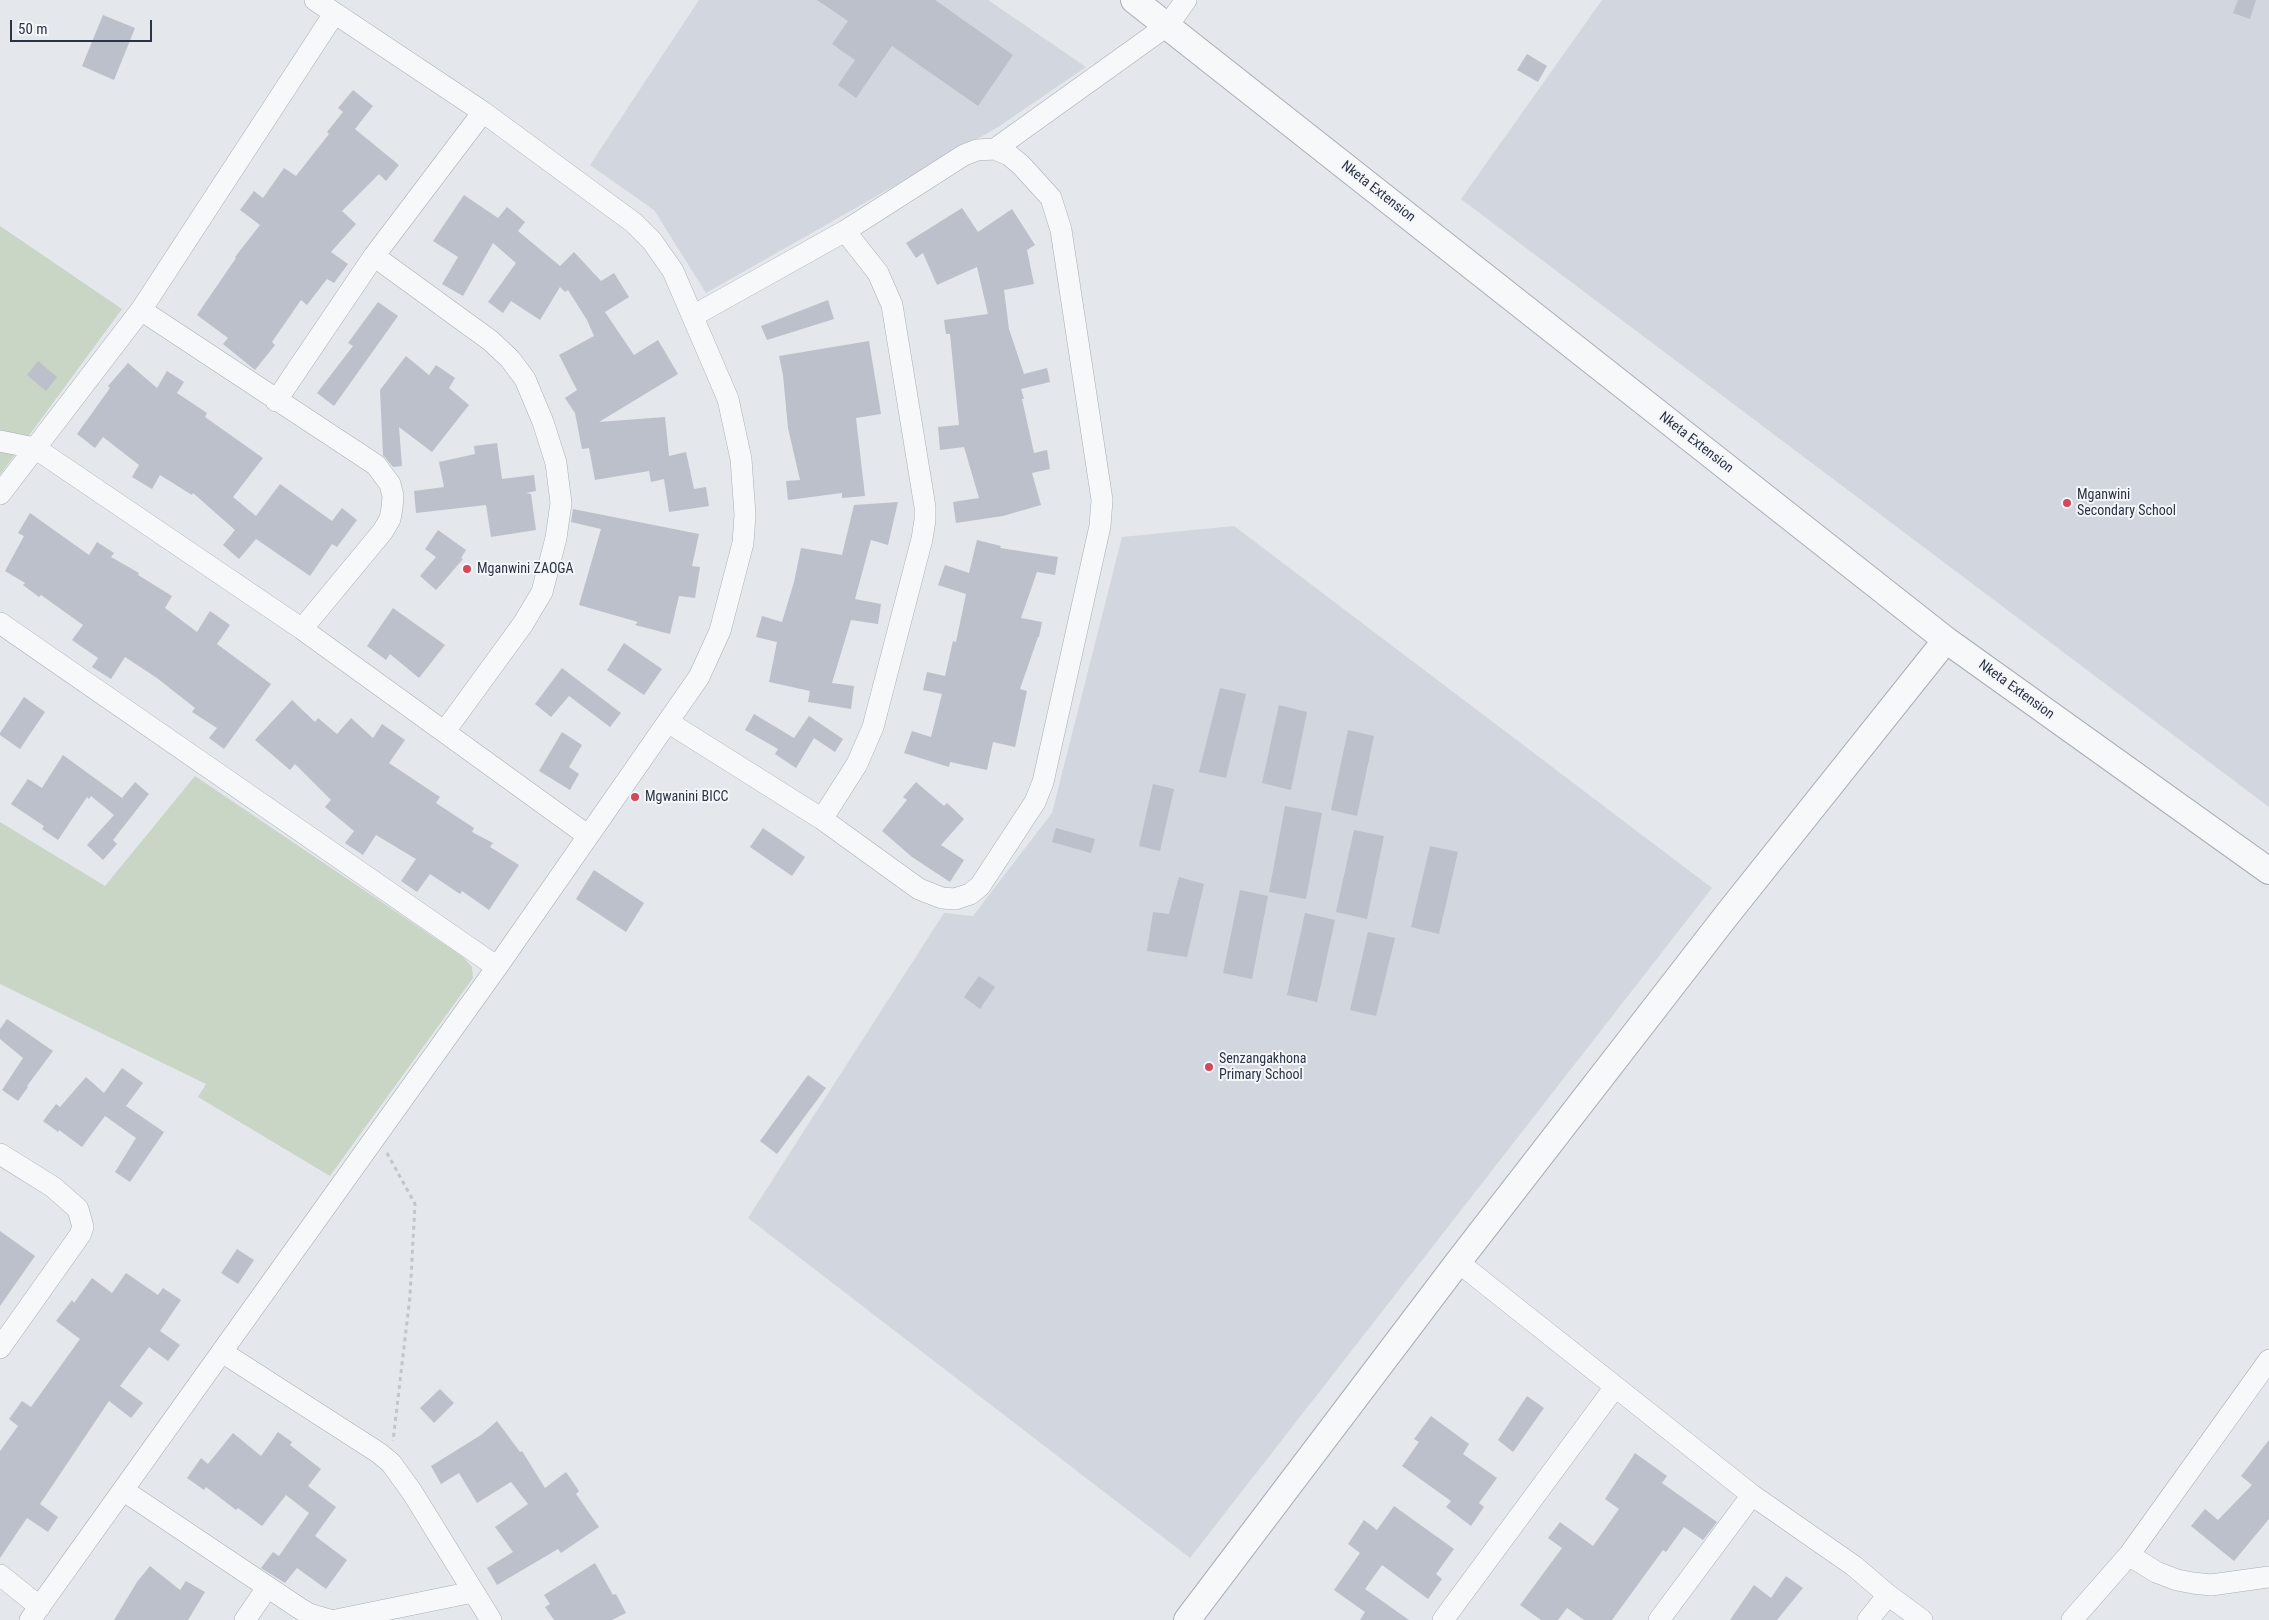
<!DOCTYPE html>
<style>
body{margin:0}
#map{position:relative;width:2269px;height:1620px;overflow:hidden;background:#e4e7ec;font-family:"Roboto Condensed",sans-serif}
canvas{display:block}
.scale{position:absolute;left:10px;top:20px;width:142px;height:22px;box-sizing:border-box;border:2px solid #2b3445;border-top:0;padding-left:6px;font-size:15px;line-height:18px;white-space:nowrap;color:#2b3445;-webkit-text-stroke:4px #f4f6f9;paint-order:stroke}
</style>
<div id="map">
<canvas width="2269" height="1620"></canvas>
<div class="scale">50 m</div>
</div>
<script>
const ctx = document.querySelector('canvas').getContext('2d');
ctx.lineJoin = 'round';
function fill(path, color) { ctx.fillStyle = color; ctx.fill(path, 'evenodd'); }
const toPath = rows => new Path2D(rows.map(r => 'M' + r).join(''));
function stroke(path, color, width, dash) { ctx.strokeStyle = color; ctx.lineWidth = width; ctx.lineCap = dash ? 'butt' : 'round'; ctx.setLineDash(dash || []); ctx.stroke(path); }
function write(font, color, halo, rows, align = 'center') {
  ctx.font = font + ' "Roboto Condensed",sans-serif'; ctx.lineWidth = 4; ctx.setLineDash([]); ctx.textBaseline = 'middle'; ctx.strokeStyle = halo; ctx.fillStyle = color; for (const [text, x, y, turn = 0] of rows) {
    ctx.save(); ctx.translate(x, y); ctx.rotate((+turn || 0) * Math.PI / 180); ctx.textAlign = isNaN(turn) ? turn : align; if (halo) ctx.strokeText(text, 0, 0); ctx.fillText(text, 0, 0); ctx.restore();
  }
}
fill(toPath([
 [699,0,988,0,1086,67,998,127,706,293,654,210,590,165],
 [1602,0,2269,0,2269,807,1461,199],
 [1234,526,1712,888,1190,1558,748,1218,944,913,973,916,1052,813,1122,537]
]), '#d2d6de');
fill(toPath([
 [0,226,122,309,0,475],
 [195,776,463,957,472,967,473,978,330,1176,198,1097,206,1084,0,984,0,822,105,886]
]), '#c9d6c5');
fill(toPath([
 [817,0,935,0,1013,55,978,106,892,46,856,98,838,85,855,60,832,44,848,21],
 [2238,0,2256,0,2250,19,2233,13],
 [103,15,135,28,114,80,82,66],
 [1527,54,1547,66,1538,82,1517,70],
 [353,90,373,106,355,129,399,165,386,181,379,174,342,211,356,224,331,252,348,264,334,283,327,279,307,305,301,300,272,342,275,345,255,370,223,344,228,338,197,315,236,258,235,257,260,225,240,210,254,191,263,198,284,168,296,176,329,134,327,132,343,112,338,108],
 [464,195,498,218,507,207,525,222,518,231,560,266,574,252,601,281,614,273,629,297,605,312,634,355,658,340,678,374,599,422,665,417,669,456,686,452,694,489,706,487,709,506,669,512,664,479,651,482,649,471,595,480,589,448,582,449,575,413,565,398,577,390,559,355,594,336,587,320,568,290,565,292,560,287,540,320,511,301,503,313,488,302,516,263,493,243,463,296,442,284,458,257,433,241],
 [962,208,978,232,1012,209,1035,245,1027,250,1034,284,1004,290,1009,329,1024,374,1047,368,1050,382,1021,389,1024,399,1022,399,1034,453,1047,450,1050,469,1032,473,1041,505,1003,516,956,523,953,502,979,498,964,447,940,450,938,427,959,425,950,334,946,334,944,320,988,314,977,267,937,285,923,253,916,258,906,243],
 [828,300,834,319,767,340,761,326],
 [378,302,398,316,334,406,317,393,353,346,348,343],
 [869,341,881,414,856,418,865,496,842,498,842,493,788,500,786,481,800,480,788,428,783,375,779,356],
 [406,356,429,375,436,365,455,378,449,388,469,405,432,452,399,427,402,466,393,467,383,455,380,390],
 [38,361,57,377,46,391,27,375],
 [128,363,157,388,167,371,184,382,177,393,207,413,205,417,263,458,233,497,256,516,280,484,332,521,342,508,357,520,337,547,332,544,310,576,256,539,239,559,223,545,235,530,193,493,192,495,160,475,152,489,132,477,139,465,103,437,95,448,77,434,110,388,108,386],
 [497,443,502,479,534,475,536,491,526,493,531,494,536,530,491,537,486,505,416,513,414,491,444,487,439,462,475,454,474,446],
 [898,502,888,545,871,540,855,599,881,604,878,624,851,620,832,683,854,686,851,709,808,702,810,691,769,682,777,642,756,637,762,616,782,622,794,582,801,548,842,555,854,505],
 [573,509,699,534,692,566,700,567,695,598,679,596,670,634,635,625,638,622,579,605,601,529,571,522],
 [30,513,89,555,97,542,114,553,111,557,139,573,138,575,172,596,165,608,197,632,210,611,230,625,217,644,271,684,224,749,209,738,217,728,192,712,195,708,157,678,125,657,111,679,92,667,98,658,72,640,83,625,41,595,39,597,23,585,25,583,5,571,24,536,18,533],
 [438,530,466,550,461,558,463,559,436,590,420,576,436,557,425,549],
 [977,540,1001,546,1000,548,1058,557,1055,575,1037,572,1021,618,1042,622,1039,637,1038,637,1020,689,1027,691,1015,747,993,742,987,770,950,762,949,767,904,753,912,731,931,737,942,694,923,690,927,672,945,676,953,641,956,642,966,594,938,585,945,565,969,573],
 [393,608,445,645,419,678,390,654,386,660,367,646],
 [624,643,662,669,644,695,607,670],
 [562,668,621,713,610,727,569,696,551,717,535,704],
 [1220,688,1246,694,1226,778,1199,772],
 [24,697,45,712,20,749,0,735,0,733],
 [292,700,315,722,318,718,337,734,351,718,373,738,382,724,405,740,389,763,440,797,436,803,474,828,472,832,493,843,490,847,519,865,489,910,462,891,460,894,430,874,417,892,401,881,416,859,376,835,363,855,345,843,354,831,325,807,331,800,295,764,290,770,255,740],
 [1279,705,1307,712,1291,790,1262,783],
 [754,714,794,738,809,716,843,739,835,752,814,738,796,768,775,754,778,749,745,730],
 [1348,730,1374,736,1357,816,1331,810],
 [562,732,582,745,569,767,579,774,570,790,539,771],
 [63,755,122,798,135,782,149,794,113,840,117,844,103,860,87,845,114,815,91,796,89,799,87,797,58,840,42,829,44,826,11,804,28,779,42,788],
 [916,782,944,806,947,803,964,819,941,845,964,860,950,882,912,857,882,831,907,800,903,797],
 [1153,784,1174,789,1160,851,1139,846],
 [1285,806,1322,813,1306,899,1269,892],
 [763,828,805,857,792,876,750,847],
 [1056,828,1095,839,1091,853,1052,842],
 [1354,830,1384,836,1367,919,1336,912],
 [1430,846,1458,852,1439,934,1411,927],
 [594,870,644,903,626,932,576,899],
 [1179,877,1204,884,1187,957,1147,951,1153,912,1169,914],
 [1240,890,1268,896,1252,979,1223,973],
 [1305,913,1335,920,1317,1002,1287,995],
 [1368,932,1395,938,1376,1016,1350,1010],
 [979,976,995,987,980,1009,964,997],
 [7,1019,53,1051,27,1086,28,1087,18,1101,2,1090,23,1058,0,1039,0,1029],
 [122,1068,143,1083,126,1106,164,1132,130,1182,115,1172,136,1138,105,1116,82,1147,59,1130,58,1132,43,1121,56,1104,60,1107,86,1077,104,1093],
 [808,1075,826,1088,777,1154,760,1141],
 [0,1231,35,1256,0,1306],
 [237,1249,254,1260,238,1284,221,1273],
 [126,1273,158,1295,163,1288,181,1300,160,1331,180,1345,168,1361,149,1347,120,1386,143,1403,131,1418,109,1401,40,1504,58,1517,48,1532,27,1518,0,1558,0,1451,18,1426,9,1419,22,1401,31,1407,80,1339,56,1321,72,1300,74,1303,92,1278,112,1293],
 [440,1389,454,1403,434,1423,420,1408],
 [1527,1396,1544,1408,1513,1452,1498,1440],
 [1431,1416,1469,1444,1463,1454,1497,1478,1479,1503,1484,1507,1471,1526,1446,1507,1451,1501,1402,1466,1419,1442,1414,1439],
 [497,1421,520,1452,522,1451,545,1488,566,1472,579,1491,576,1494,599,1527,561,1553,558,1549,497,1585,487,1568,513,1552,495,1527,528,1504,511,1482,477,1503,459,1473,441,1484,431,1466,481,1435],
 [278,1432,292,1442,290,1445,321,1469,308,1486,336,1507,315,1536,347,1560,326,1589,297,1568,285,1583,261,1568,273,1552,279,1556,309,1513,286,1495,262,1526,238,1508,236,1510,206,1487,204,1490,187,1478,201,1458,208,1464,233,1433,261,1456],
 [2269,1440,2269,1519,2234,1561,2191,1526,2205,1509,2218,1520,2252,1485,2241,1476],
 [1635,1453,1667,1476,1662,1483,1717,1522,1703,1540,1684,1527,1666,1552,1663,1550,1612,1620,1584,1620,1567,1608,1558,1620,1541,1620,1520,1605,1562,1548,1548,1538,1560,1522,1593,1546,1619,1509,1605,1499],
 [1394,1506,1454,1549,1436,1574,1442,1579,1428,1599,1382,1565,1365,1589,1409,1620,1360,1620,1365,1612,1334,1590,1360,1553,1348,1544,1364,1520,1377,1530],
 [595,1563,613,1595,616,1594,626,1613,612,1620,554,1620,545,1607,550,1604,544,1595],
 [150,1566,180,1590,186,1581,205,1592,188,1620,114,1620,137,1582],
 [1786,1576,1803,1588,1777,1620,1730,1620,1754,1585,1771,1598]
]), '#bbc0ca');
const minor = toPath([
 [995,149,1168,25,1186,0],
 [374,256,491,341,510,359,525,379,543,422,556,463,561,503,556,538,542,592,523,624,445,731],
 [141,310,376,465,390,484,393,496,392,508,390,519,383,531,302,629],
 [276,401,374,256,483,112],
 [0,441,35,448,302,629,587,835],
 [0,494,141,310,334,14],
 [0,623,497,967],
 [668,722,822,819,919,889,942,898,955,899,970,894,980,886,1035,802,1043,782,1100,526,1102,500,1061,230,1051,198,1021,165,1009,155,995,149,977,150,964,155,845,231,693,316],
 [822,819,857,764,873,727,922,539,925,520,925,507,892,305,878,273,845,231],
 [0,1154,53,1187,78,1209,83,1227,80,1235,0,1348],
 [1458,1262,1752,1495,1854,1566,1888,1595,1922,1620],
 [222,1352,379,1453,391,1463,412,1492,491,1620],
 [123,1490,299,1608,309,1614,330,1620],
 [2129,1555,2156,1572,2177,1580,2193,1583,2211,1585,2269,1577],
 [0,1575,40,1607],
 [30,1620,497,967,699,677,720,631,743,543,745,515,741,459,728,399,673,271,652,241,634,223,483,112,315,0],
 [245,1620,267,1588],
 [336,1620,473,1592],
 [1443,1620,1615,1387],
 [1659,1620,1752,1495],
 [1868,1620,1888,1595],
 [2072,1620,2129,1555,2269,1360]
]);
const tertiary = toPath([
 [1134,0,1946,640,2269,871],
 [1187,1620,1458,1262,1726,916,1946,640]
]);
stroke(minor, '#a9aeb7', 22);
stroke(tertiary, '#a9aeb7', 28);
stroke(toPath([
 [387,1153,415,1204,410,1296,393,1441]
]), '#c2c5cb', 3, [4, 4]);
stroke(minor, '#f7f8fa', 21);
stroke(tertiary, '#f7f8fa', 26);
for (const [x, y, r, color] of [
 [2067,503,5,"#d1495b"],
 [467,569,5,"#d1495b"],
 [635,797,5,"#d1495b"],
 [1209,1067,5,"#d1495b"]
]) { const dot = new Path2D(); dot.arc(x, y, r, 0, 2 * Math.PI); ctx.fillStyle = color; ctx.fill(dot); stroke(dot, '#f4f6f9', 2); }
write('14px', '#2b3445', '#f4f6f9', [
 ["Nketa Extension",1378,192,38],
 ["Nketa Extension",1696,443,38],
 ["Nketa Extension",2016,690,36]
]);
write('14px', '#2b3445', '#f4f6f9', [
 ["Mganwini",2077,495],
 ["Secondary School",2077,511],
 ["Mganwini ZAOGA",477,569],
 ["Mgwanini BICC",645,797],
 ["Senzangakhona",1219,1059],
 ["Primary School",1219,1075]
], 'left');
</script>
